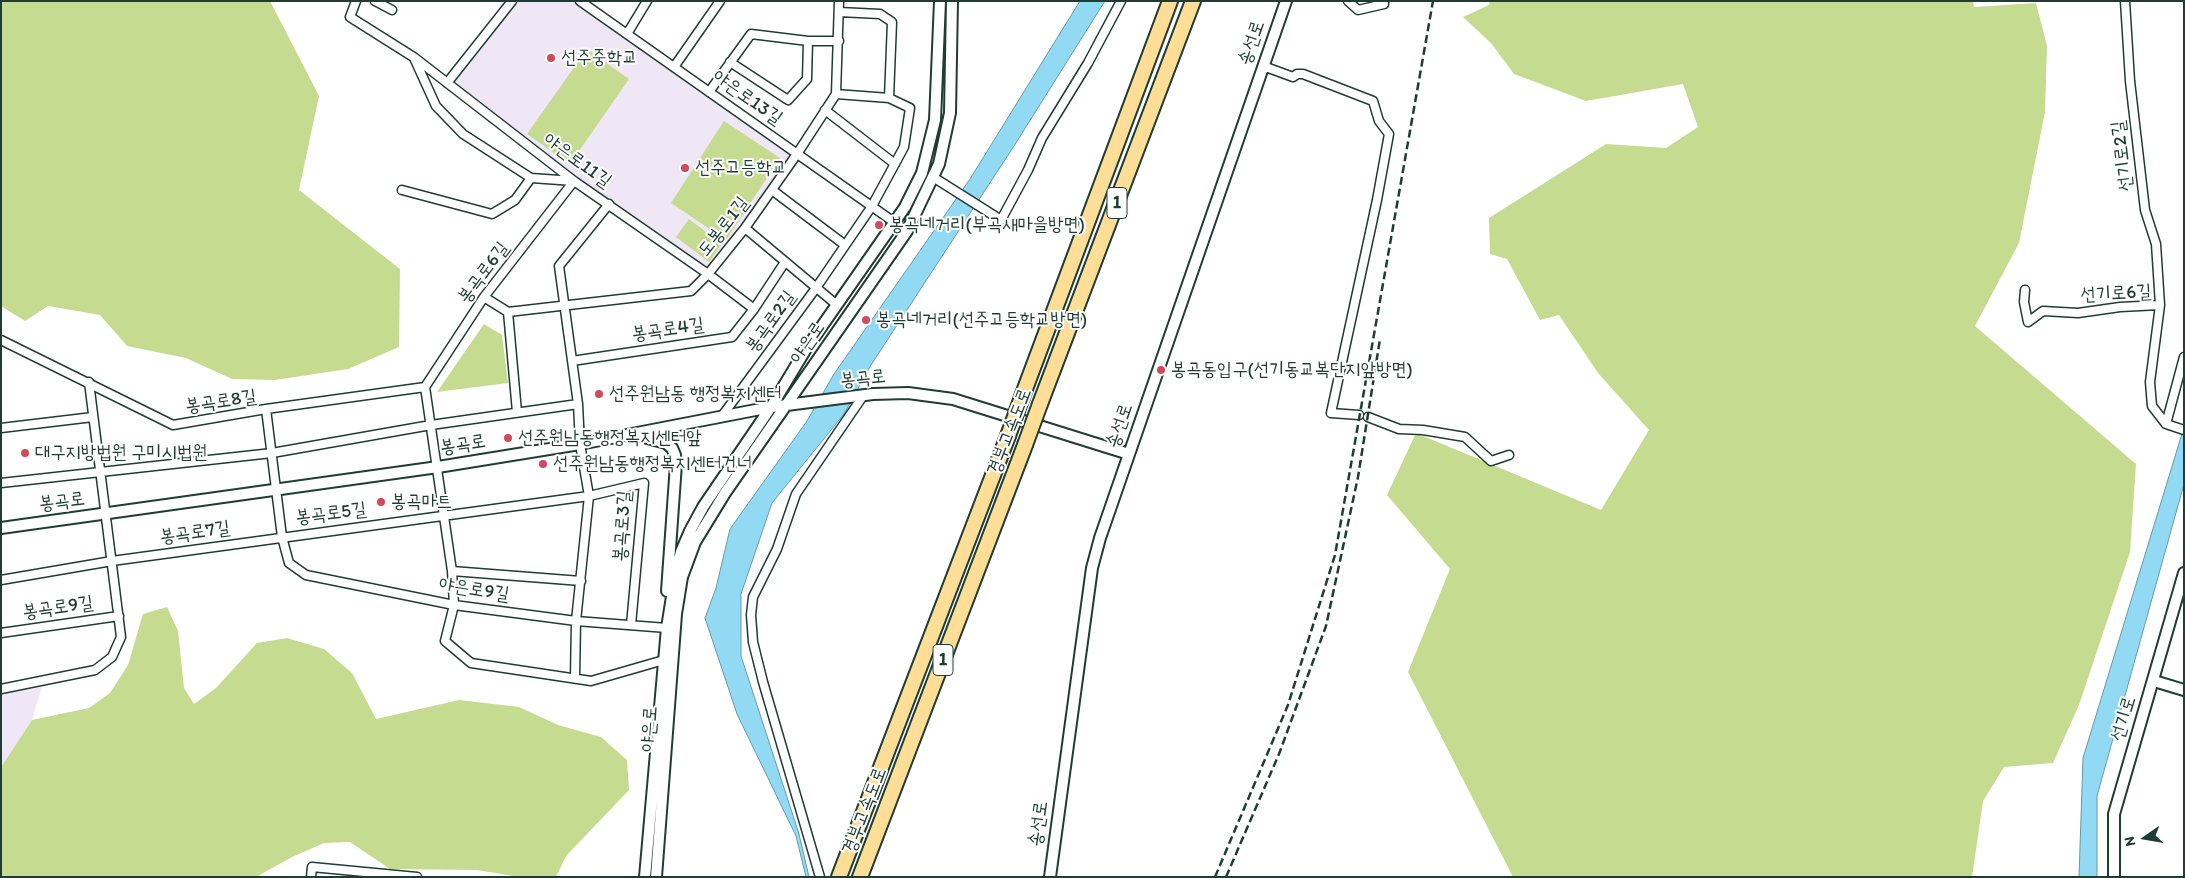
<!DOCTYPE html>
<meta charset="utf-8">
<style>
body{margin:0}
#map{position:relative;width:2185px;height:878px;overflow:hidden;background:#fff;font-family:Itim,sans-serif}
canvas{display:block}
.frame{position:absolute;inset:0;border:2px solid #1f3d34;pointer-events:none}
.north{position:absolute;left:2120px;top:813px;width:50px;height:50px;-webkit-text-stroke:4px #fff;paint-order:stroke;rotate:257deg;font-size:14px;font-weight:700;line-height:20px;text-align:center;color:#1f3d34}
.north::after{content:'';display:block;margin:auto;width:18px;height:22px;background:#1f3d34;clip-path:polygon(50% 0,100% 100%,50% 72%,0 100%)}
</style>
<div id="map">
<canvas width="2185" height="878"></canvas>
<div class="frame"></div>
<div class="north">N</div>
</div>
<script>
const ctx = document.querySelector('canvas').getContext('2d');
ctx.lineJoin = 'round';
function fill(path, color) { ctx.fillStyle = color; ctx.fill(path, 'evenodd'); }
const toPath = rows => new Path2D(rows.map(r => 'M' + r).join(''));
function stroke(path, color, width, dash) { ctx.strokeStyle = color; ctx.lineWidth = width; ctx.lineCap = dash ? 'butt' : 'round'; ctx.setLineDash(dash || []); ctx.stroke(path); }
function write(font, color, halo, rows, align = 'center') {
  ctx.font = font + ' Itim,"Poor Story",sans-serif'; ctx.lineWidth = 4; ctx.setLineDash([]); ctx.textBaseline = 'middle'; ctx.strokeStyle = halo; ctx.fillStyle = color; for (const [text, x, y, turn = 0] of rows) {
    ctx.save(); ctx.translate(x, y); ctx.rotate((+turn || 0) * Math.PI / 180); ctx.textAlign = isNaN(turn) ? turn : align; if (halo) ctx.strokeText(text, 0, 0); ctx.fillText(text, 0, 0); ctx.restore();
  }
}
fill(toPath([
 [512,1,580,1,797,154,708,274,609,204,447,83],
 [42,687,32,720,1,767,1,694]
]), '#efe7f5');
fill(toPath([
 [1,1,270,1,319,96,299,190,400,269,399,347,348,369,275,380,232,379,186,358,127,346,100,315,48,306,25,321,1,306],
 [1490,1,1973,1,1974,7,2036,3,2047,46,2045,112,2019,243,1975,326,2136,464,2130,552,2079,705,2053,763,2004,767,1983,801,1972,877,1513,877,1408,672,1450,569,1387,495,1416,433,1601,510,1649,430,1598,373,1559,315,1540,320,1507,259,1490,254,1489,218,1606,144,1666,148,1698,127,1683,84,1586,101,1514,74,1491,43,1463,17,1489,5],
 [587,49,629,79,570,164,527,134],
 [724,121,780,158,726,240,671,203],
 [689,219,722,244,709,262,676,237],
 [484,324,502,335,508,383,437,392],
 [167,607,178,631,184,688,194,704,216,688,257,643,287,638,324,649,352,673,376,719,459,700,519,707,558,725,601,737,627,760,629,790,566,856,556,877,519,877,477,870,390,869,350,842,324,843,292,857,256,877,1,877,1,767,32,720,89,708,110,693,128,665,143,614]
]), '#c5db90');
const water = toPath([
 [1080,1,1105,1,1014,146,871,365,844,414,772,503,741,594,741,656,799,834,809,877,806,877,796,836,737,714,705,618,716,588,730,529,807,421,834,374,970,179,1080,1],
 [2184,427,2184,484,2097,796,2097,877,2079,877,2083,758,2184,427]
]);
fill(water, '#92daf4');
stroke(water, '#649ba7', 1);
const street = toPath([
 [356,1,350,17,415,58,574,181,708,274,754,309,785,262],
 [375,1,392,10],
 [580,1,894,222],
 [1348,1,1358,10,1384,4,1384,1],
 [2125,1,2130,81,2145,210,2156,244,2160,305,2150,382,2152,406,2166,424,2184,430],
 [839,12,880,14,892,22,889,98],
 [627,34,647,1],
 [415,60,436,106,463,134,531,178,574,181],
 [730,62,788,100,807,79,808,41],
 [1263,66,1293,77,1297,74,1303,74,1373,101,1379,121,1389,134,1377,200,1331,413,1359,415],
 [674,67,720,1],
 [447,83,512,1],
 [709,92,751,34,808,41,839,41],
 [825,110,895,164],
 [933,177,1001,220,1028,170,1042,138,1088,63,1121,1],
 [574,181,484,297,425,387,452,571,454,605,445,641,471,663,591,681,664,660],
 [402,190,492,214,515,200,531,178],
 [772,190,845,245],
 [745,228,837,305],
 [2025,290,2024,302,2028,322,2043,311,2078,313,2120,307,2160,305],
 [484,297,508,312,691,291,708,274,745,228,797,154,836,94,839,1],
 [508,312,517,412],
 [1,340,173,425,266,409,425,387],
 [572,361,732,337,754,309],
 [266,409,282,537,289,563,306,575,454,605,576,621,667,628],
 [722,416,816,288,872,206,904,147,910,108,889,98,836,94],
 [1368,417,1399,429,1423,430,1465,437,1491,461,1509,455],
 [2166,424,2184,357],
 [1,428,93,417],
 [1,483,272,453,431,425,578,404],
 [452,571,581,581],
 [1,580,112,561,589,496,644,483,631,625],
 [1,633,119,616],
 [575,678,576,621,589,496,580,444,578,404,559,266,609,204],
 [1,689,95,670,112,657,121,637,89,382],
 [311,877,312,867,417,877],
 [820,877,763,682,753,642,751,615,753,597,777,549,796,494,863,396]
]);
const secondary = toPath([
 [636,435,666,443,672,448,675,455,676,464,667,591],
 [1,528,438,467,580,444,771,407,873,394,908,393,953,399,1129,454],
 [2154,681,2184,690],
 [645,877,667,628,676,571,681,552,690,531,703,507,771,407,806,349,905,207,922,173,935,120,940,1],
 [656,877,676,614,682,577,695,542,725,493,907,231,939,164,950,113,952,1],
 [1050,877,1092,568,1100,538,1286,1],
 [2114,877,2114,814,2184,573]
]);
const highway = toPath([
 [1022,397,1170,1],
 [1040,404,1193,1],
 [839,877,1008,436],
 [860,877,1025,445]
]);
stroke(street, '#1f3d34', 11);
stroke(secondary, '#1f3d34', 14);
stroke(highway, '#1f3d34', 18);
stroke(street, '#fff', 8);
stroke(secondary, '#fff', 10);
stroke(highway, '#fedd96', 14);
stroke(toPath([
 [1215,877,1288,705,1335,555,1433,1],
 [1226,877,1279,754,1326,626,1358,477,1380,339]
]), '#1f3d34', 2.5, [8, 4]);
const highwayBridge = toPath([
 [1008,436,1022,397],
 [1025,445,1040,404]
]);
stroke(highwayBridge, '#1f3d34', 18, []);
stroke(highwayBridge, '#fedd96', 14);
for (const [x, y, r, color] of [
 [551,58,5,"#d1495b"],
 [685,168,5,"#d1495b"],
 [879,225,5,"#d1495b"],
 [866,320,5,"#d1495b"],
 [1161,370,5,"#d1495b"],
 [599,394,5,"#d1495b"],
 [508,438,5,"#d1495b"],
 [25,453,5,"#d1495b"],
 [543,464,5,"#d1495b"],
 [381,502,5,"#d1495b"]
]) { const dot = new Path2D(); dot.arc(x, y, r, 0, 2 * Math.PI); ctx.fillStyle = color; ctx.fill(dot); stroke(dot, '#fff', 2); }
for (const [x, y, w] of [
 [1117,203,20],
 [943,660,20]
]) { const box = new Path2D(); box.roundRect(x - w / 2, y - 15.5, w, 31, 4); ctx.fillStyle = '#fff'; ctx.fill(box); stroke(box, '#1f3d34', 1); }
write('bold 18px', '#1f3d34', null, [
 ["1",1117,203],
 ["1",943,660]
]);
write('19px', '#1f3d34', '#fff', [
 ["송선로",1252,43,-71],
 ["야은로13길",747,98,35],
 ["선기로2길",2123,156,-97],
 ["야은로11길",577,161,36],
 ["도봉로1길",724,227,-52],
 ["봉곡로6길",484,273,-53],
 ["선기로6길",2116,294,-3],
 ["봉곡로2길",771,322,-54],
 ["봉곡로4길",668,330,-8],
 ["야은로",808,343,-56],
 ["봉곡로",863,379,-6],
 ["봉곡로8길",221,402,-8],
 ["송선로",1120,426,-71],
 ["경부고속도로",1010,432,-69],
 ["봉곡로",463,445,-9],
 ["봉곡로",62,502,-7],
 ["봉곡로5길",331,514,-7],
 ["봉곡로3길",623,526,-86],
 ["봉곡로7길",195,533,-8],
 ["야은로9길",474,590,9],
 ["봉곡로9길",58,608,-8],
 ["선기로",2124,719,-73],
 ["야은로",650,729,-86],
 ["경부고속도로",865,811,-69],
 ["송선로",1039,824,-82]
]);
write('19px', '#1f3d34', '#fff', [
 ["선주중학교",561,58],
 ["선주고등학교",695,168],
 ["봉곡네거리(부곡새마을방면)",889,225],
 ["봉곡네거리(선주고등학교방면)",876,320],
 ["봉곡동입구(선기동교복단지앞방면)",1171,370],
 ["선주원남동 행정복지센터",609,394],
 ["선주원남동행정복지센터앞",518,438],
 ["대구지방법원 구미시법원",35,453],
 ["선주원남동행정복지센터건너",553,464],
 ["봉곡마트",391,502]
], 'left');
</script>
